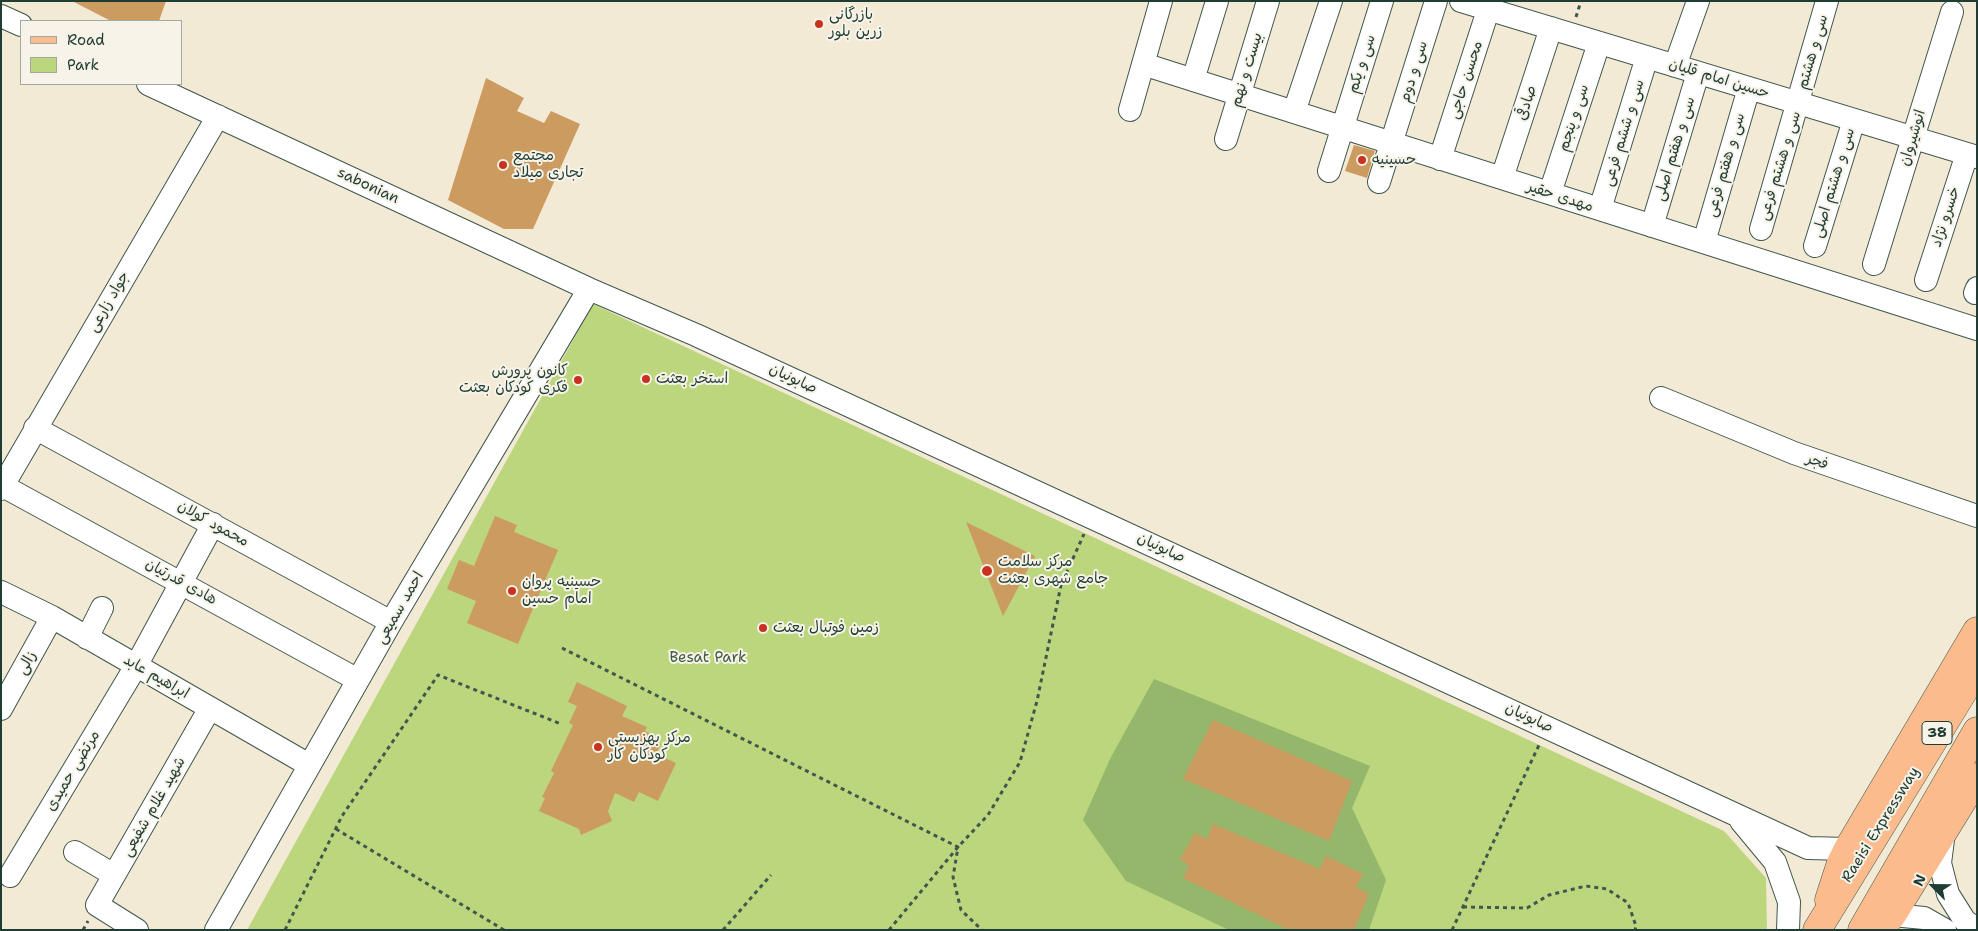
<!DOCTYPE html>
<meta charset="utf-8">
<style>
body{margin:0}
#map{position:relative;width:1978px;height:931px;overflow:hidden;background:#f3ead5;font-family:"Shantell Sans",sans-serif}
canvas{display:block}
.frame{position:absolute;inset:0;border:2px solid #1f3d34;pointer-events:none}
.legend{position:absolute;left:20px;top:20px;width:162px;height:65px;box-sizing:border-box;background:#f7f3e8;border:1px solid #a1aaa0;margin:0;padding:6px 9px;list-style:none;font-size:15px;color:#1f3d34}
.legend li{display:flex;align-items:center;gap:10px;height:25px}
.legend b{width:25px;border:1px solid #a1aaa0}
.north{position:absolute;left:1908px;top:861px;width:50px;height:50px;-webkit-text-stroke:4px #f7f3e8;paint-order:stroke;rotate:293deg;font-size:14px;font-weight:700;line-height:20px;text-align:center;color:#1f3d34}
.north::after{content:'';display:block;margin:auto;width:18px;height:22px;background:#1f3d34;clip-path:polygon(50% 0,100% 100%,50% 72%,0 100%)}
</style>
<div id="map">
<canvas width="1978" height="931"></canvas>
<div class="frame"></div>
<ul class="legend">
<li><b style="height:6px;background:#fbbb8c"></b>Road</li>
<li><b style="height:14px;background:#bbd67c"></b>Park</li>
</ul>
<div class="north">N</div>
</div>
<script>
const ctx = document.querySelector('canvas').getContext('2d');
ctx.lineJoin = 'round';
function fill(path, color) { ctx.fillStyle = color; ctx.fill(path, 'evenodd'); }
const toPath = rows => new Path2D(rows.map(r => 'M' + r).join(''));
function stroke(path, color, width, dash) { ctx.strokeStyle = color; ctx.lineWidth = width; ctx.lineCap = dash ? 'butt' : 'round'; ctx.setLineDash(dash || []); ctx.stroke(path); }
function write(font, color, halo, rows, align = 'center') {
  ctx.font = font + ' "Shantell Sans","Playpen Sans Arabic",sans-serif'; ctx.lineWidth = 4; ctx.setLineDash([]); ctx.textBaseline = 'middle'; ctx.strokeStyle = halo; ctx.fillStyle = color; for (const [text, x, y, turn = 0] of rows) {
    ctx.save(); ctx.translate(x, y); ctx.rotate((+turn || 0) * Math.PI / 180); ctx.textAlign = isNaN(turn) ? turn : align; if (halo) ctx.strokeText(text, 0, 0); ctx.fillText(text, 0, 0); ctx.restore();
  }
}
fill(toPath([
 [593,304,1724,831,1766,878,1767,930,247,930]
]), '#bbd67c');
fill(toPath([
 [1154,679,1370,766,1352,808,1386,880,1369,930,1229,930,1126,881,1083,820,1110,759]
]), '#94b76c');
fill(toPath([
 [72,1,166,1,159,21,111,21],
 [486,78,524,98,517,111,544,123,551,111,580,124,533,229,504,229,448,200],
 [1354,145,1375,151,1367,178,1345,171],
 [495,516,517,525,514,532,558,550,518,644,467,623,476,601,447,589,459,560,474,566],
 [966,522,1035,556,1003,616],
 [577,682,627,706,622,716,647,727,645,731,653,735,651,739,661,744,656,754,676,763,658,801,639,792,634,802,615,793,608,811,612,821,581,835,579,829,539,811,545,798,542,797,554,773,551,771,573,725,569,723,577,706,568,702],
 [1213,720,1352,781,1329,841,1183,779],
 [1213,824,1320,869,1326,856,1363,874,1356,887,1369,894,1354,930,1289,930,1183,878,1189,866,1180,859,1195,833,1207,839]
]), '#cc9b60');
const minor = toPath([
 [1461,1,1977,157],
 [1,16,21,25],
 [1143,64,1977,329],
 [1675,66,1698,1],
 [1193,80,1217,1],
 [148,84,589,289,696,335,1808,848,1848,849,1859,838],
 [1130,110,1161,1],
 [1294,112,1331,1],
 [1226,139,1268,1],
 [1440,159,1491,1],
 [1329,171,1382,1],
 [1502,178,1551,28],
 [1379,182,1436,1],
 [1550,193,1599,43],
 [1600,209,1647,57],
 [1652,226,1698,73],
 [1761,229,1827,1],
 [1704,242,1749,88],
 [1815,246,1854,120],
 [1874,264,1952,12],
 [1926,280,1967,154],
 [1975,293,1977,288],
 [1661,398,1794,453,1977,516],
 [35,428,391,622],
 [3,486,358,680],
 [1,489,218,116],
 [1,592,52,617,309,765],
 [87,638,102,608],
 [1,709,52,617],
 [1741,821,1775,862,1789,902,1788,930],
 [1944,832,1940,863,1948,894,1965,921,1977,929],
 [75,852,114,875],
 [10,876,136,666,213,524],
 [1892,915,1924,918,1945,930],
 [137,930,97,905,210,708],
 [216,930,391,622,589,289]
]);
const major = toPath([
 [1829,900,1841,863,1848,849,1977,631],
 [1879,930,1892,915,1977,777]
]);
const highway = toPath([
 [1817,930,1977,669],
 [1862,930,1977,731]
]);
stroke(minor, '#3f574c', 24);
stroke(major, '#3f574c', 29);
stroke(highway, '#3f574c', 29);
stroke(toPath([
 [1576,17,1581,1],
 [562,648,958,847,953,877,961,910,982,930],
 [336,829,504,930],
 [1463,907,1527,908,1549,895,1586,886,1607,889,1628,903,1636,926,1635,930],
 [83,930,88,921],
 [285,930,342,816,438,675,561,724],
 [723,930,771,875],
 [889,930,958,847,988,815,1020,762,1037,701,1061,585,1084,534],
 [1452,930,1539,745]
]), '#3f574c', 3, [4, 4]);
stroke(minor, '#fff', 22);
stroke(major, '#fbbb8c', 28);
stroke(highway, '#fbbb8c', 28);
for (const [x, y, r, color] of [
 [819,24,5,"#c8321e"],
 [1362,160,5,"#c8321e"],
 [503,165,5,"#c8321e"],
 [646,379,5,"#c8321e"],
 [578,380,5,"#c8321e"],
 [987,571,6,"#c8321e"],
 [512,591,5,"#c8321e"],
 [763,628,5,"#c8321e"],
 [598,747,5,"#c8321e"]
]) { const dot = new Path2D(); dot.arc(x, y, r, 0, 2 * Math.PI); ctx.fillStyle = color; ctx.fill(dot); stroke(dot, '#f7f3e8', 2); }
for (const [x, y, w] of [
 [1937,733,30]
]) { const box = new Path2D(); box.roundRect(x - w / 2, y - 11.5, w, 23, 4); ctx.fillStyle = '#f7f3e8'; ctx.fill(box); stroke(box, '#1f3d34', 1); }
write('bold 14px', '#1f3d34', null, [
 ["38",1937,733]
]);
write('15px', '#1f3d34', '#f7f3e8', [
 ["بازرگانی",829,15],
 ["زرین بلور",829,32],
 ["مجتمع",513,156],
 ["تجاری میلاد",513,173],
 ["حسینیه",1372,160],
 ["کانون پرورش",568,371,"right"],
 ["فکری کودکان بعثت",568,388,"right"],
 ["استخر بعثت",656,379],
 ["مرکز سلامت",998,562],
 ["جامع شهری بعثت",998,579],
 ["حسینیه پروان",522,582],
 ["امام حسین",522,599],
 ["زمین فوتبال بعثت",773,628],
 ["مرکز بهزیستی",608,738],
 ["کودکان کار",608,755]
], 'left');
write('15px', '#1f3d34', '#f7f3e8', [
 ["سی و هشتم",1813,52,-74],
 ["سی و یکم",1362,64,-72],
 ["بیست و نهم",1247,70,-73],
 ["سی و دوم",1414,72,-73],
 ["حسین امام قلیان",1719,79,17],
 ["محسن حاجی",1466,80,-72],
 ["صادقی",1527,103,-72],
 ["سی و پنجم",1574,118,-72],
 ["سی و ششم فرعی",1624,133,-73],
 ["انوشیروان",1913,138,-73],
 ["سی و هفتم اصلی",1675,149,-73],
 ["سی و هفتم فرعی",1726,165,-74],
 ["سی و هشتم فرعی",1780,166,-73],
 ["سی و هشتم اصلی",1834,183,-73],
 ["sabonian",368,186,25],
 ["مهدی حقیر",1560,197,18],
 ["خسرو نژاد",1946,217,-72],
 ["جواد زارعی",109,302,-60],
 ["صابونیان",793,379,25],
 ["فجر",1817,462,19],
 ["محمود کولان",213,524,29],
 ["صابونیان",1161,548,25],
 ["هادی قدرتیان",181,582,29],
 ["احمد سمیعی",400,608,-60],
 ["زالی",27,663,-61],
 ["ابراهیم عابد",156,677,30],
 ["صابونیان",1529,718,25],
 ["مرتضی حمیدی",73,771,-59],
 ["شهید غلام شفیعی",154,807,-60],
 ["Raeisi Expressway",1881,825,-58]
]);
write('15px', '#3e5c42', '#f7f3e8', [
 ["Besat Park",708,658]
]);
</script>
